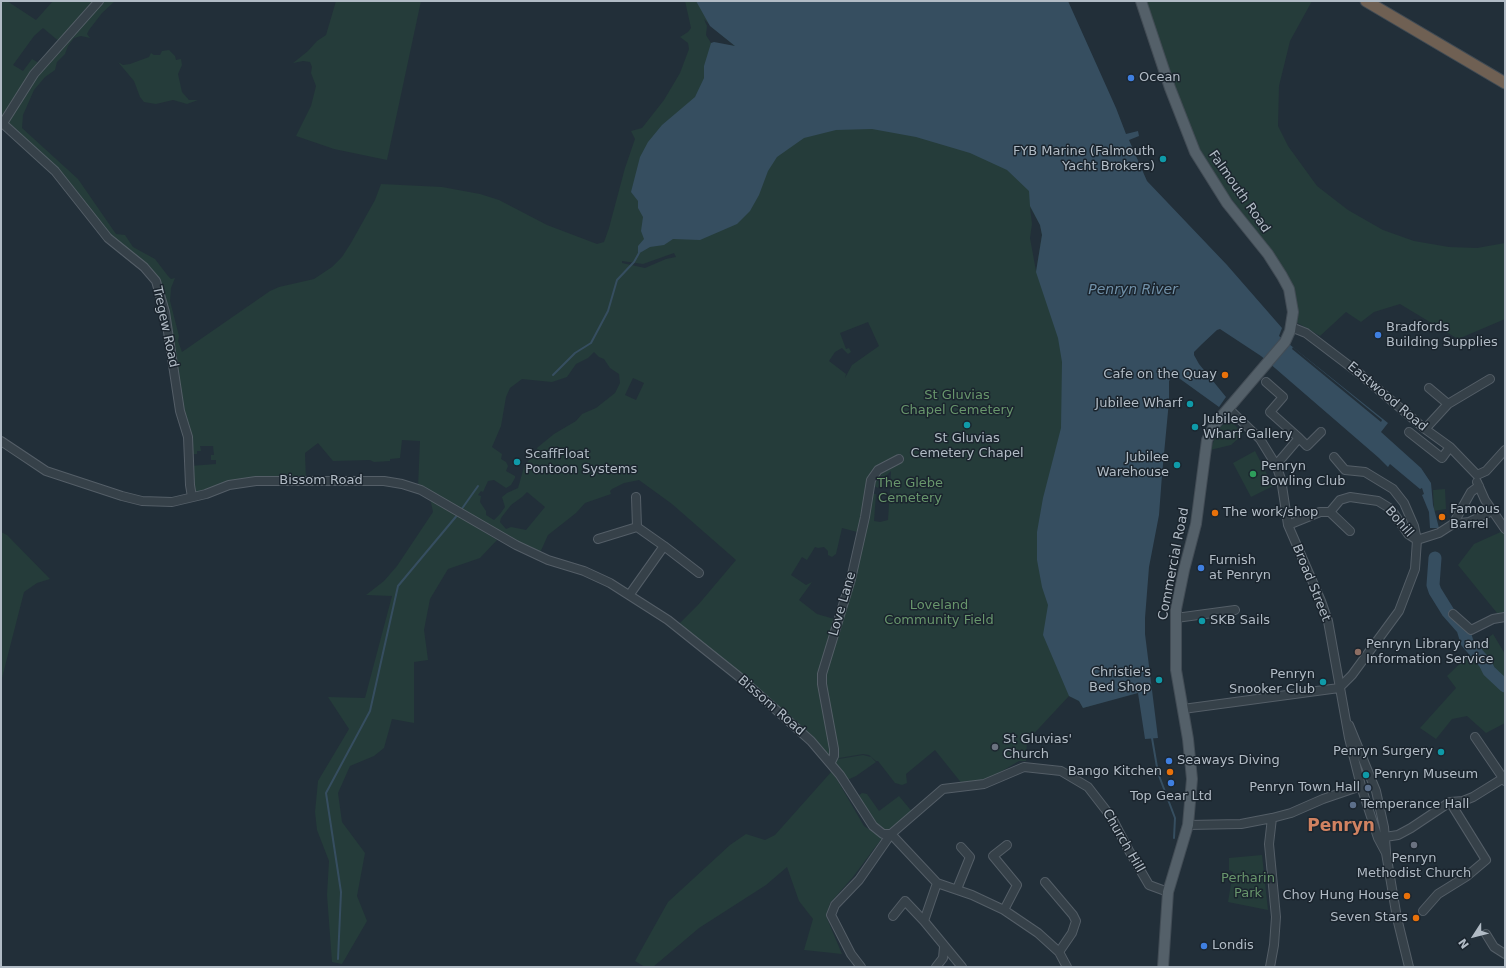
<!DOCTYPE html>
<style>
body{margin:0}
#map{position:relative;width:1506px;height:968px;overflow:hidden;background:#222f39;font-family:"DejaVu Sans",sans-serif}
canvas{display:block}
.frame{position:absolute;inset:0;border:2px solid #b1bbc5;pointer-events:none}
.north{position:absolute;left:1454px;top:916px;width:40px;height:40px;-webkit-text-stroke:3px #1b252e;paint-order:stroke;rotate:234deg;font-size:11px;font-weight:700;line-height:16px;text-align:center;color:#b1bbc5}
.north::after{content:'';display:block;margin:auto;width:14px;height:18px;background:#b1bbc5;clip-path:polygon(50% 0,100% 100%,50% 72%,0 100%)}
</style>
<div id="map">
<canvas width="1506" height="968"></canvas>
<div class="frame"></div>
<div class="north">N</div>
</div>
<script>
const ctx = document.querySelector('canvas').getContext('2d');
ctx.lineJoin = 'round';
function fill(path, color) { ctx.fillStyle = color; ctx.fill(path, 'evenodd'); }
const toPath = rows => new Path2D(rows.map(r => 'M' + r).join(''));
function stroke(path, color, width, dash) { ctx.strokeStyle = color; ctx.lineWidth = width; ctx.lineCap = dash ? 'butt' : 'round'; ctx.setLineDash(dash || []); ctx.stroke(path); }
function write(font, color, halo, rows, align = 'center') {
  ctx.font = font + ' "DejaVu Sans",sans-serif'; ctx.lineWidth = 3; ctx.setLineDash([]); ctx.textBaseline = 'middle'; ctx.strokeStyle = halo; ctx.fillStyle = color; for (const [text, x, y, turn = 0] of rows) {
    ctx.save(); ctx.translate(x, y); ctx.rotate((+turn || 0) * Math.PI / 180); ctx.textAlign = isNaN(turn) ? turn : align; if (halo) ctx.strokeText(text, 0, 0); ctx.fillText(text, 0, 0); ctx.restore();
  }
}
fill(toPath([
 [1,1,7,1,36,20,53,1,115,1,102,13,89,30,87,34,90,38,81,36,74,38,68,46,65,54,57,62,55,70,45,77,34,90,23,115,22,128,78,179,116,234,125,235,133,247,155,259,168,276,171,279,175,278,171,288,170,301,179,336,178,341,182,352,270,291,279,287,314,279,332,267,342,257,351,243,375,200,381,184,442,187,480,194,499,200,547,225,576,236,597,244,604,242,609,228,625,168,635,139,631,131,642,128,664,100,680,73,689,49,688,43,680,37,688,32,691,28,685,1,880,1,876,10,866,15,859,26,849,33,845,52,833,66,832,79,828,88,807,100,793,102,778,108,770,117,760,141,730,156,713,172,700,193,696,213,692,219,679,226,665,225,661,226,649,238,639,252,651,237,663,227,680,228,695,218,700,209,700,203,703,194,712,177,733,156,762,141,771,119,778,111,794,104,809,102,831,89,836,81,839,67,847,56,854,35,860,30,866,19,878,13,885,1,983,1,1023,78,1076,161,1122,221,1180,283,1189,303,1171,323,1163,340,1161,371,1147,401,1144,431,1143,536,1130,560,1124,641,1133,661,1138,692,1083,708,1079,701,1069,696,1027,741,1026,761,1019,761,997,774,999,777,983,784,963,785,935,750,906,774,907,783,902,785,895,783,878,761,876,761,869,755,863,754,833,759,834,756,834,749,825,696,822,684,822,674,851,578,869,494,876,494,874,521,880,522,888,520,891,471,882,480,878,488,870,484,872,477,879,468,872,476,869,486,861,533,842,528,836,554,832,557,828,555,828,551,824,547,818,548,815,547,807,560,802,557,791,575,806,585,812,582,799,600,817,614,838,620,822,673,821,681,834,749,833,756,831,762,803,733,752,687,677,626,698,605,736,560,672,504,639,480,624,483,612,489,610,491,611,494,585,503,576,513,548,535,539,555,505,539,435,496,418,488,420,441,402,440,400,458,390,459,390,461,374,462,370,460,333,461,318,443,305,453,306,480,245,481,229,484,192,497,190,485,190,466,216,464,216,460,211,460,211,455,214,455,213,446,200,446,201,451,197,451,197,454,193,454,193,449,189,449,186,429,179,403,165,312,159,288,154,278,144,266,115,244,105,234,61,177,1,121],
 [704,19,713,28,735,46,711,43,706,35,707,26],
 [43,28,61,43,64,40,42,65,32,59,23,71,13,65,34,36],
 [1030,207,1040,225,1042,235,1036,271,1030,238,1032,224],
 [674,253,676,257,666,259,645,268,622,263,622,261,643,264],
 [868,322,879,346,852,365,845,378,846,374,829,361,835,352,842,348,848,354,851,352,849,348,846,349,840,333],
 [594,352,599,357,604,359,610,368,619,374,620,383,615,393,596,408,582,414,576,421,554,434,538,447,524,467,518,488,507,493,502,497,505,507,500,514,494,520,486,515,486,511,480,502,481,496,478,495,481,491,483,492,488,481,494,480,506,488,511,485,515,478,515,476,506,471,508,466,506,462,501,459,502,454,492,447,501,426,506,397,510,388,522,379,552,382,567,377,576,364,588,358],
 [633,378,644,383,636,400,625,395],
 [527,492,545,507,526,530,511,527,506,529,500,522,501,518,511,505,522,497],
 [336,1,421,1,387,160,334,149,296,136,311,106,316,86,311,73,312,67,310,62,303,61,293,63,308,51,317,41,326,35],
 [1146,1,1312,1,1290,41,1279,86,1278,126,1288,146,1317,186,1348,210,1383,230,1414,241,1449,247,1477,248,1505,243,1505,319,1458,339,1400,304,1374,312,1361,322,1346,312,1320,336,1296,322,1271,251,1221,185,1196,142,1175,88],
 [169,50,175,56,176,60,181,59,182,65,178,74,182,92,189,100,198,100,187,104,173,100,156,104,144,102,140,97,134,81,118,62,123,65,130,64,149,57,151,53,154,55,160,55,162,51],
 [1226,423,1234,424,1243,434,1231,445,1210,450,1220,426],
 [1255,451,1273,486,1251,497,1233,463],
 [1445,489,1446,509,1434,511,1433,490],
 [430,498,497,540,480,558,448,569,430,599,424,630,428,660,414,662,414,723,392,719,384,748,374,756,350,766,338,793,342,822,365,853,357,896,367,921,342,964,332,962,327,895,329,861,317,830,315,812,318,781,349,729,328,697,365,698,392,596,366,595,384,581,397,566,433,512],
 [1505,530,1505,617,1501,618,1458,565,1474,544],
 [1,532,7,535,50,579,37,583,24,592,1,682],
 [1493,634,1505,654,1505,723,1486,733,1467,716,1452,719,1436,739,1420,728,1456,688,1447,676,1478,646],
 [863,755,871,757,876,762,856,776,845,781,833,760],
 [832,771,864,826,882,838,853,877,830,903,826,916,842,954,804,950,813,919,799,901,787,867,766,885,699,928,653,967,645,967,635,961,668,902,730,845,746,834,765,840,775,835],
 [862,793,867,794,879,811,899,796,914,814,885,834,855,798],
 [1262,855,1268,910,1228,902,1233,872,1229,870,1229,858]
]), '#253c3a');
fill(toPath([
 [696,1,1068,1,1116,108,1126,134,1138,131,1139,136,1129,140,1147,181,1227,265,1282,328,1279,336,1388,423,1381,432,1421,468,1431,483,1433,505,1439,528,1430,528,1429,512,1422,495,1424,494,1422,488,1420,489,1390,464,1388,467,1379,458,1261,356,1220,329,1217,330,1202,344,1194,352,1194,355,1199,364,1226,397,1219,407,1176,376,1173,376,1169,381,1169,401,1162,475,1159,515,1149,567,1145,618,1145,634,1158,738,1145,739,1138,693,1083,708,1079,701,1069,696,1043,635,1048,605,1042,587,1037,560,1037,532,1043,498,1061,428,1062,362,1058,338,1036,272,1042,235,1040,225,1030,206,1029,191,1007,170,970,153,916,137,872,129,836,130,804,138,777,157,768,171,759,195,750,211,737,224,700,240,673,239,664,245,650,247,638,254,638,246,644,239,641,231,643,217,638,208,638,201,631,192,640,157,648,142,662,125,695,97,704,78,704,66,711,43,714,42,735,46,710,26]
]), '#364e60');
fill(toPath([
 [1293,347,1382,420,1381,422,1292,349]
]), '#222f39');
stroke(toPath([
 [553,375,575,353,591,343,608,311,617,280,634,262,639,253],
 [461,510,478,486],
 [1152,738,1158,773,1175,818,1174,838],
 [338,959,341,892,326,793,370,711,398,586,459,513]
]), '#364e60', 2);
stroke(toPath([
 [1435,558,1433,585,1435,591,1448,612,1463,629,1467,642,1485,663,1489,671,1505,686]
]), '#364e60', 13);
const minor = toPath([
 [1,122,55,171,108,238,144,267,156,281,165,312,180,411,188,437,190,485,192,497],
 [3,123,34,74,99,1],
 [1291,327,1306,333,1360,374,1425,429,1450,447,1477,475],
 [1266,382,1283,397,1270,412,1299,438,1276,465],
 [1429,388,1448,404],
 [1228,408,1260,439,1276,465,1281,479,1288,525,1321,601,1328,621,1349,738,1361,786,1378,838,1386,853,1397,918,1409,967],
 [1425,429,1448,404,1490,379],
 [1409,432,1442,458,1450,447],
 [1299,438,1307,446,1321,432],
 [1,441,46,471,122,496,142,501,172,502,206,494,229,485,256,481,384,481,402,484,421,490,516,545,548,560,584,571,610,583,668,620,738,676,811,741,840,775,873,826,883,834,891,834],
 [1334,457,1345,470,1365,472,1393,489,1404,503,1414,526,1417,540,1415,569,1399,611,1352,675,1339,688],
 [1477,475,1486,471,1505,450],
 [1477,482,1485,500,1505,529],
 [636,497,637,527],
 [1330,512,1340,500,1350,497,1378,501,1391,509,1408,534,1417,540],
 [1330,512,1350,531],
 [1453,524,1469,522,1492,511],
 [1288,525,1320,512,1330,512],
 [598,539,637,527,664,546,630,594],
 [1417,540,1439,533,1453,524,1471,492,1479,486],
 [664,546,699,573],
 [1453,614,1471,630,1493,619,1505,617],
 [1176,618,1235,610],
 [1183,709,1339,688],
 [1349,725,1376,791,1384,827,1386,851],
 [1475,737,1505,781],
 [831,762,834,756,834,749,822,684,822,674,851,579,865,517,871,480,878,470,899,459],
 [1188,825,1241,824,1272,818,1291,813,1323,799,1361,786],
 [891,834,937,883,972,895,1004,910,1038,933,1059,952,1072,933,1076,921,1073,915,1045,882],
 [1385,837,1398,835,1411,828,1450,802,1463,801,1473,797,1502,779],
 [937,883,924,921,962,967],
 [957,889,970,857,961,847],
 [1004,910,1017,885,993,856,1007,845],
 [1423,911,1438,894,1467,876,1486,860,1450,802],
 [893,916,905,901,924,921],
 [1486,934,1494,947,1505,954],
 [1059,952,1067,967],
 [861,967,851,954,831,915,835,905,859,880,891,834,943,789,984,784,1024,767,1061,771,1088,787,1112,818,1128,849,1149,885,1168,892],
 [936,967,943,958,944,947],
 [1270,967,1274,945,1276,917,1269,844,1272,818]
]);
const major = toPath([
 [1141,1,1170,88,1195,152,1227,203,1268,254,1282,276,1289,289,1293,312,1290,331,1285,342,1215,424,1207,440,1196,524,1184,570,1176,609,1176,670,1188,739,1192,779,1188,825,1168,892,1163,967]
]);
const highway = toPath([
 [1366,1,1505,83]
]);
stroke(minor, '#545e67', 10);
stroke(major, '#424c55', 12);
stroke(highway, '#414b54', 13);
stroke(minor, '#364149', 8);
stroke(major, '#546069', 10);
stroke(highway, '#6f6053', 11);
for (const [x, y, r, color] of [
 [1131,78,4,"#3f7fe0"],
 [1163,159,4,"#0f9aa8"],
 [1378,335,4,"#3f7fe0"],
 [1225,375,4,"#e8710a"],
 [1190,404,4,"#0f9aa8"],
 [967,425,4,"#0f9aa8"],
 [1195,427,4,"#0f9aa8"],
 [517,462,4,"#0f9aa8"],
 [1177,465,4,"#0f9aa8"],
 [1253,474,4,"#2e9e5b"],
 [1215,513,4,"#e8710a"],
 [1442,517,4,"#e8710a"],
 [1201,568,4,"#3f7fe0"],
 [1202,621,4,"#0f9aa8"],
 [1358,652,4,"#8d6e63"],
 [1159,680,4,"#0f9aa8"],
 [1323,682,4,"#0f9aa8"],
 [995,747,4,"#6b7280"],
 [1441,752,4,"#0f9aa8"],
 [1169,761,4,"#3f7fe0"],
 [1170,772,4,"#e8710a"],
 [1366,775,4,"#0f9aa8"],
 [1171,783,4,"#3f7fe0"],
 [1368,788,4,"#5c6f8a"],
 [1353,805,4,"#5c6f8a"],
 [1414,845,4,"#6b7280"],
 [1407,896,4,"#e8710a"],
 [1416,918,4,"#e8710a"],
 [1204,946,4,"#3f7fe0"]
]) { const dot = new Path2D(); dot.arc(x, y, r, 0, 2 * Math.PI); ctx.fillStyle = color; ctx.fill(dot); stroke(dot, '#1b252e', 1.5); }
write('13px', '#b1bbc5', '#1b252e', [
 ["Ocean",1139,78],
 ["FYB Marine (Falmouth",1155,152,"right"],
 ["Yacht Brokers)",1155,167,"right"],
 ["Bradfords",1386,328],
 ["Building Supplies",1386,343],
 ["Cafe on the Quay",1217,375,"right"],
 ["Jubilee Wharf",1182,404,"right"],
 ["Jubilee",1203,420],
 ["Wharf Gallery",1203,435],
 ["St Gluvias",967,439,"center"],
 ["Cemetery Chapel",967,454,"center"],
 ["ScaffFloat",525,455],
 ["Pontoon Systems",525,470],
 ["Jubilee",1169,458,"right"],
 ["Warehouse",1169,473,"right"],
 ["Penryn",1261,467],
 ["Bowling Club",1261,482],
 ["Famous",1450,510],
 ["Barrel",1450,525],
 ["The work/shop",1223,513],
 ["Furnish",1209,561],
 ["at Penryn",1209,576],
 ["SKB Sails",1210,621],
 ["Penryn Library and",1366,645],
 ["Information Service",1366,660],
 ["Christie's",1151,673,"right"],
 ["Bed Shop",1151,688,"right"],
 ["Penryn",1315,675,"right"],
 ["Snooker Club",1315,690,"right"],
 ["St Gluvias'",1003,740],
 ["Church",1003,755],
 ["Penryn Surgery",1433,752,"right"],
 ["Seaways Diving",1177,761],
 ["Bango Kitchen",1162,772,"right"],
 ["Penryn Museum",1374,775],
 ["Penryn Town Hall",1360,788,"right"],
 ["Top Gear Ltd",1171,797,"center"],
 ["Temperance Hall",1361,805],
 ["Penryn",1414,859,"center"],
 ["Methodist Church",1414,874,"center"],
 ["Choy Hung House",1399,896,"right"],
 ["Seven Stars",1408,918,"right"],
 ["Londis",1212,946]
], 'left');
write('13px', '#b1bbc5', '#1b252e', [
 ["Falmouth Road",1239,192,55],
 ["Tregew Road",165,327,78],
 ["Eastwood Road",1387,397,40],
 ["Bissom Road",321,481],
 ["Bohill",1399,522,49],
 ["Commercial Road",1174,564,-79],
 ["Broad Street",1311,583,68],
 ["Love Lane",843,604,-74],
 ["Bissom Road",771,706,41],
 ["Church Hill",1123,841,60]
]);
write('13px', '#68966c', '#1b252e', [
 ["St Gluvias",957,396],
 ["Chapel Cemetery",957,411],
 ["The Glebe",910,484],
 ["Cemetery",910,499],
 ["Loveland",939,606],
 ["Community Field",939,621],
 ["Perharin",1248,879],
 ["Park",1248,894]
]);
write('italic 14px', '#7191a9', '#1b252e', [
 ["Penryn River",1133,290]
]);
write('bold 17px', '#d08261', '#1b252e', [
 ["Penryn",1341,827]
]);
</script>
